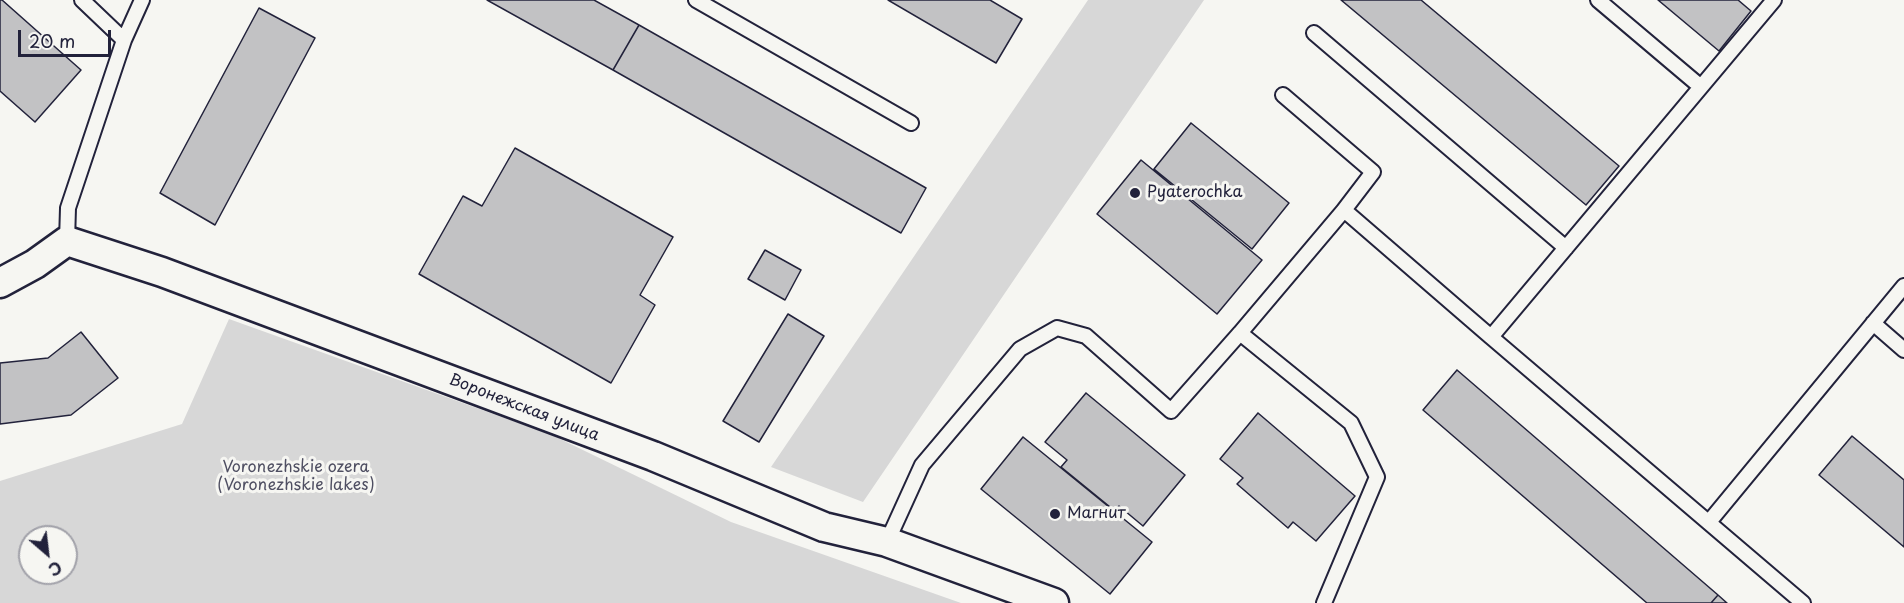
<!DOCTYPE html>
<meta charset="utf-8">
<style>
body{margin:0}
#map{position:relative;width:1904px;height:603px;overflow:hidden;background:#f6f6f2;font-family:"Playpen Sans",sans-serif}
canvas{display:block}
.north{position:absolute;left:18px;top:525px;width:60px;height:60px;box-sizing:border-box;background:#f6f6f2;border:2px solid #a1a1a9;border-radius:50%;rotate:152deg;font-size:16px;font-weight:700;line-height:24px;text-align:center;color:#22223b}
.north::after{content:'';display:block;margin:auto;width:21px;height:27px;background:#22223b;clip-path:polygon(50% 0,100% 100%,50% 72%,0 100%)}
.scale{position:absolute;left:18px;top:30px;width:93px;height:27px;box-sizing:border-box;border:3px solid #22223b;border-top:0;padding-left:8px;font-size:18px;line-height:21px;white-space:nowrap;color:#22223b;-webkit-text-stroke:4px #f6f6f2;paint-order:stroke}
</style>
<div id="map">
<canvas width="1904" height="603"></canvas>
<div class="north">С</div>
<div class="scale">20 m</div>
</div>
<script>
const ctx = document.querySelector('canvas').getContext('2d');
ctx.lineJoin = 'round';
function fill(path, color) { ctx.fillStyle = color; ctx.fill(path, 'evenodd'); }
const toPath = rows => new Path2D(rows.map(r => 'M' + r).join(''));
function stroke(path, color, width, dash) { ctx.strokeStyle = color; ctx.lineWidth = width; ctx.lineCap = dash ? 'butt' : 'round'; ctx.setLineDash(dash || []); ctx.stroke(path); }
function write(font, color, halo, rows, align = 'center') {
  ctx.font = font + ' "Playpen Sans",sans-serif'; ctx.lineWidth = 6; ctx.setLineDash([]); ctx.textBaseline = 'middle'; ctx.strokeStyle = halo; ctx.fillStyle = color; for (const [text, x, y, turn = 0] of rows) {
    ctx.save(); ctx.translate(x, y); ctx.rotate((+turn || 0) * Math.PI / 180); ctx.textAlign = isNaN(turn) ? turn : align; if (halo) ctx.strokeText(text, 0, 0); ctx.fillText(text, 0, 0); ctx.restore();
  }
}
fill(toPath([
 [1088,0,1204,0,863,502,771,467],
 [229,319,552,435,731,522,961,603,0,603,0,481,182,424],
 [30,537,66,537,66,573,30,573]
]), '#d7d7d7');
const building = toPath([
 [0,0,2,0,81,70,35,122,0,91,0,0],
 [487,0,594,0,639,25,613,70,487,0],
 [888,0,990,0,1022,19,996,63,888,0],
 [1341,0,1421,0,1619,166,1586,205,1341,0],
 [1658,0,1738,0,1751,11,1719,51,1658,0],
 [259,8,315,38,215,225,160,193,259,8],
 [639,25,926,188,901,233,613,70,639,25],
 [1191,123,1289,203,1252,249,1154,169,1191,123],
 [515,148,673,237,640,295,655,305,611,383,419,274,463,196,482,206,515,148],
 [1141,160,1262,260,1217,314,1097,214,1141,160],
 [765,250,801,270,785,300,748,279,765,250],
 [788,314,824,336,759,442,723,421,788,314],
 [81,332,118,378,71,415,0,424,0,363,48,358,81,332],
 [1457,370,1718,595,1711,603,1647,603,1423,410,1457,370],
 [1086,393,1185,475,1143,526,1119,506,1115,511,1061,467,1067,460,1045,442,1086,393],
 [1258,413,1355,496,1316,541,1293,522,1288,528,1237,484,1243,478,1220,459,1258,413],
 [1852,436,1904,480,1904,547,1819,475,1852,436],
 [1023,437,1152,542,1110,594,981,489,1023,437],
 [1718,595,1727,603,1711,603,1718,595]
]);
fill(building, '#c2c2c4');
stroke(building, '#22223b', 1.5);
const service = toPath([
 [82,0,124,40],
 [696,0,911,123],
 [1598,0,1701,87],
 [1774,0,1491,337,1803,603],
 [1314,33,1566,248],
 [1283,95,1373,172,1344,210],
 [67,241,68,208,124,40,142,0],
 [1873,323,1904,350],
 [1240,333,1351,423,1377,477,1324,603],
 [1709,522,1904,286],
 [887,542,922,465,1020,349,1057,328,1086,336,1171,411,1240,333,1344,210,1491,337]
]);
const minor = toPath([
 [0,283,35,264,67,241,162,272,653,456,824,527,887,542,1054,603]
]);
stroke(service, '#22223b', 18);
stroke(minor, '#22223b', 33);
stroke(service, '#f6f6f2', 14);
stroke(minor, '#f6f6f2', 28);
for (const [x, y, r, color] of [
 [1135,193,6,"#22223b"],
 [1055,514,6,"#22223b"]
]) { const dot = new Path2D(); dot.arc(x, y, r, 0, 2 * Math.PI); ctx.fillStyle = color; ctx.fill(dot); stroke(dot, '#f6f6f2', 2); }
write('16px', '#22223b', '#f6f6f2', [
 ["Pyaterochka",1147,193],
 ["Магнит",1067,514]
], 'left');
write('16px', '#22223b', '#f6f6f2', [
 ["Воронежская улица",524,408,21]
]);
write('16px', '#4f4f62', '#f6f6f2', [
 ["Voronezhskie ozera",296,468],
 ["(Voronezhskie lakes)",296,486]
]);
</script>
